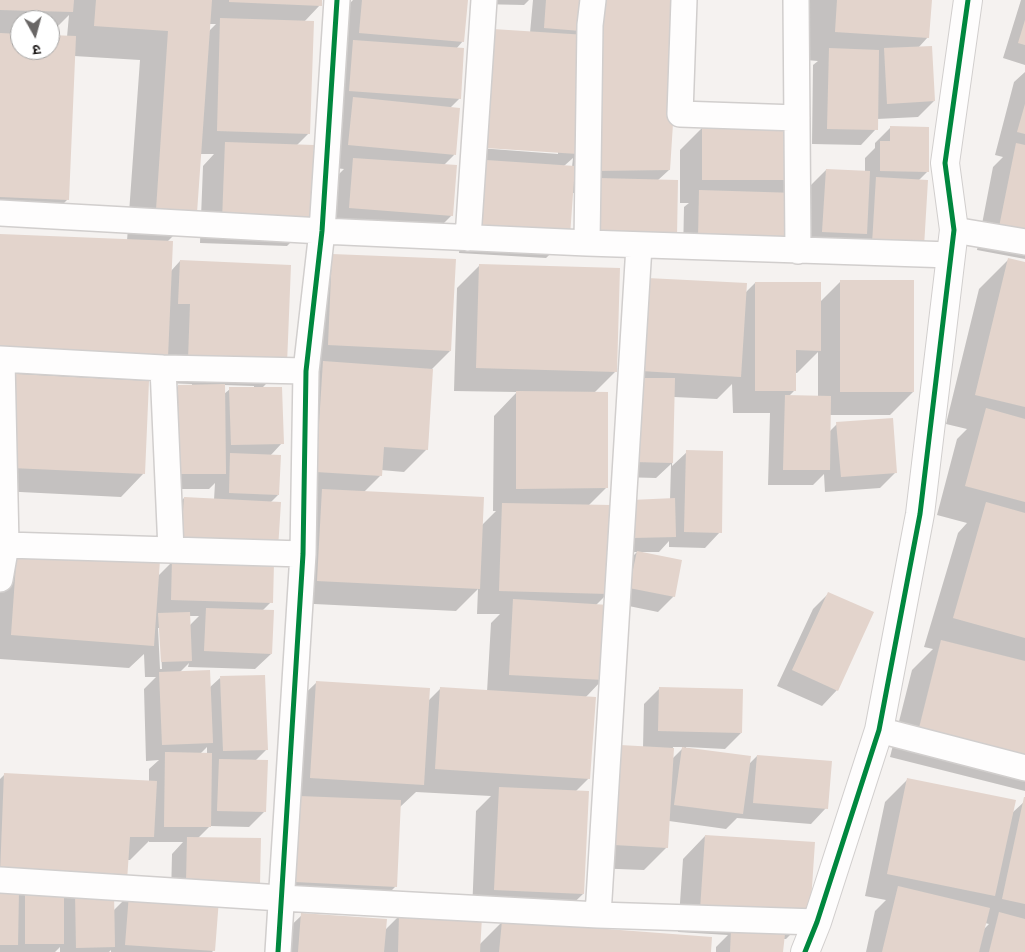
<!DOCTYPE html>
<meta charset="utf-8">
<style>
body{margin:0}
#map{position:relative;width:1025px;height:952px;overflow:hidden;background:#f5f2f0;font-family:Signika,"Noto Sans Devanagari",sans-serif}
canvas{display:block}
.north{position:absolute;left:10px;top:10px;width:50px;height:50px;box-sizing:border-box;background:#fff;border:1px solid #a5a4a3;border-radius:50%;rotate:173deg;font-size:14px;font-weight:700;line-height:20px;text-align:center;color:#1e1b1a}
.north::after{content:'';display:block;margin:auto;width:18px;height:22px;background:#696665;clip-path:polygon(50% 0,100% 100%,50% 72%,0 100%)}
</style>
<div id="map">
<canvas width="1025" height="952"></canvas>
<div class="north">उ</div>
</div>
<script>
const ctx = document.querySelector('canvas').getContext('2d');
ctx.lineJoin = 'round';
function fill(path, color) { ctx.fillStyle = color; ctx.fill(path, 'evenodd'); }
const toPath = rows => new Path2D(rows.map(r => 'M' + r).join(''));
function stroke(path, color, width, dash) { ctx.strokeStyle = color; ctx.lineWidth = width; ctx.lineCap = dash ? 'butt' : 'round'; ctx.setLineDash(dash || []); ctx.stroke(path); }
fill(toPath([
 [0,0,321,0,320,5,304,22,309,133,297,145,310,223,287,246,200,243,203,166,214,154,200,154,196,213,167,242,171,271,180,261,286,364,262,388,282,443,270,456,278,495,270,503,262,564,271,602,262,611,271,654,255,669,188,667,189,663,179,673,209,688,220,678,267,749,255,761,265,811,249,827,210,826,198,838,217,899,214,950,212,952,111,952,111,950,109,952,60,952,60,947,55,952,0,952,0,779,5,774,149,782,149,769,159,760,146,761,144,689,156,677,145,677,144,654,129,668,0,659,0,569,17,551,157,577,175,559,169,514,184,498,214,500,215,483,209,489,163,489,163,402,178,386,192,386,192,384,165,383,166,358,142,382,143,474,121,497,0,491,0,235,127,241,140,60,74,56,68,199,45,222,0,221],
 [69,15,67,37,50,37,50,50,20,50,20,20,50,20,50,34],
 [209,24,216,24,209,31],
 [224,385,254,386,254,388,230,389,224,394],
 [189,616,199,616,189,626],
 [158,628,160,628,162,669,160,669],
 [207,747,207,754,200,754],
 [149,841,149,842,183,842,172,854,171,897,129,895,113,911,113,894,127,860,130,860],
 [353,0,467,0,463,41,456,49,460,98,450,108,454,155,444,165,452,215,429,238,327,230,331,182,344,169,326,167,348,5],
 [478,0,529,0,524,5,478,4],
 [533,0,679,0,669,170,657,181,677,182,676,236,660,252,582,250,583,195,585,193,572,193,569,236,546,258,459,253,464,184,477,171,463,170,471,53,494,30,530,33],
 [479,146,558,151,558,154,479,148],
 [573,158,572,167,564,166],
 [810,0,931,0,928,37,918,48,934,101,918,117,877,119,876,129,861,145,812,144,813,65,818,61,806,60],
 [1021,0,1025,0,1025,65,1003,58],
 [1025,72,1025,259,977,250,993,167,1003,157,995,155,1014,82],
 [703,127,799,179,785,194,683,255,684,207,689,203,680,203,680,150],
 [890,128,928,171,919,180,923,246,807,247,810,186,826,170,865,172,865,158,875,148,875,143],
 [333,255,450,351,432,369,427,449,404,472,381,470,381,475,364,492,482,525,496,511,493,511,494,416,517,392,454,391,457,288,480,265,616,371,594,393,606,488,588,506,608,593,596,605,603,679,585,698,589,778,576,791,583,894,560,916,472,913,476,811,491,796,416,792,400,807,396,886,373,909,273,905,293,705,316,683,428,701,440,689,487,692,491,623,500,614,477,614,478,589,456,611,294,603,299,513,317,496,294,494,310,278],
 [1008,260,1025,264,1025,791,890,757,912,670,933,649,924,647,958,533,967,523,937,515,957,439,967,429,946,424,979,289],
 [841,281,913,392,890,415,829,415,829,432,837,424,896,472,880,488,825,492,824,474,813,485,768,485,770,413,733,413,732,384,717,399,674,397,672,466,687,452,720,532,705,548,669,547,669,541,659,552,642,552,674,596,658,612,614,603,621,568,637,552,617,553,670,500,671,464,656,478,620,477,624,302,745,293,755,283,820,302],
 [818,352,818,397,788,397,794,391,794,373,797,373],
 [829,593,837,690,822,706,777,686,813,609],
 [660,688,741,733,725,749,686,747,686,749,748,765,757,756,826,808,811,824,737,818,726,829,669,821,667,847,644,870,592,868,643,748,644,704],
 [673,747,684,747,672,759],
 [908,779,1012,813,1025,801,1025,952,866,952,875,911,886,900,865,896,885,802],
 [985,923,989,924,983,930],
 [705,836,809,916,786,939,783,939,782,952,716,952,716,947,728,935,678,932,683,859],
 [302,915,384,931,399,916,479,945,502,922,709,952,278,952,279,937]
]), '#0003');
fill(toPath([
 [0,0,74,0,73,12,0,10],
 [96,0,212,0,197,213,156,210,168,31,94,26],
 [229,0,322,0,322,6,229,2],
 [362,0,468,0,464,42,359,33],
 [546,0,584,0,581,31,544,28],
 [602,0,681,0,670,170,593,171],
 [837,0,932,0,929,38,835,32],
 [220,18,314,21,310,134,217,131],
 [1025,20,1025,45,1018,43],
 [493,29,586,35,578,154,485,148],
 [0,33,20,34,20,50,50,50,50,35,76,36,69,200,0,197],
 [353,40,464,48,461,99,349,91],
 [932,46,935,101,887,104,884,48],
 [829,48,879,50,878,130,827,129],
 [353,97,460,108,456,155,348,145],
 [1025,104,1025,134,1017,132],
 [702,125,800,125,800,180,702,180],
 [890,126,929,127,929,172,880,171,880,141,890,141],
 [225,142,314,145,311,224,222,221],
 [1016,143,1025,145,1025,232,999,227],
 [353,158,457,165,453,216,349,208],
 [486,160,575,166,570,236,481,230],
 [826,169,870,171,867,234,822,232],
 [876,177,928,180,924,247,872,244],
 [598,178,678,180,677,237,597,235],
 [699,190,796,193,794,242,698,239],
 [0,234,173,241,168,357,0,350],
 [332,254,456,259,451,351,328,345],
 [1008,258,1025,262,1025,407,975,395],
 [180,260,291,265,287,364,188,360,190,304,178,304],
 [479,264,620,268,617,372,476,368],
 [647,278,747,283,741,377,641,371],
 [840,280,914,280,914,392,840,392],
 [755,282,821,282,821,351,796,350,796,391,755,391],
 [323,361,433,369,428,450,384,447,382,476,316,472],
 [16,374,149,381,145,474,12,468],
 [637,378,675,378,673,463,635,462],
 [225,384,226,474,179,474,178,385],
 [229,387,282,387,284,444,231,445],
 [516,391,608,392,608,488,516,489],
 [785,395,831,396,830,470,783,470],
 [986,408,1025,419,1025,502,965,486],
 [893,418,897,473,841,477,836,422],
 [686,450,723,451,722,533,684,532],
 [230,453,281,455,279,495,229,493],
 [322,489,484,497,480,589,317,581],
 [184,497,281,502,278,549,181,543],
 [675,498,676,537,632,538,631,500],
 [986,502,1025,513,1025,638,953,618],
 [502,503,611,505,609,594,499,591],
 [17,550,160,560,154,646,11,635],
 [637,551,682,560,675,597,629,588],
 [172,560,274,563,273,603,171,600],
 [828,592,874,612,838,691,792,670],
 [513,599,609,605,604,680,509,675],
 [206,608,274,610,272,654,204,651],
 [190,612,192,661,161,662,158,613],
 [941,640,1025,661,1025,755,919,728],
 [210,670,213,743,162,745,159,672],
 [265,675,268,750,223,751,220,676],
 [316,681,430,688,424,785,310,778],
 [440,687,596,697,590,779,435,769],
 [659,687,743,689,742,733,658,731],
 [620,745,674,748,668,848,614,845],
 [682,747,751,756,743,814,674,805],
 [165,752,212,753,211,827,164,827],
 [757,755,832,761,828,809,753,803],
 [219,759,268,760,266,812,217,811],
 [4,773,157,781,154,837,130,837,127,881,0,874],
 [907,778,1016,800,995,896,887,874],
 [499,787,589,791,584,894,494,890],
 [299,796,401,800,397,887,295,882],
 [1024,797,1025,797,1025,904,1002,899],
 [705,835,815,842,810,917,700,910],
 [187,837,261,838,260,885,186,883],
 [898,886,990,908,979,952,882,952],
 [0,890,19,890,18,945,0,945],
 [25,891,64,891,64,944,25,944],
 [75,892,114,892,115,947,76,948],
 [129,894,219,899,215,951,125,945],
 [999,912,1025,919,1025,952,989,952],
 [301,913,387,919,384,952,298,952],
 [399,915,482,917,480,952,398,952],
 [502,921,712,937,711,952,499,952],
 [731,930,785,934,783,952,730,952]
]), '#e3d4cc');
const minor = toPath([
 [684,0,680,114,797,118],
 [796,0,798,251],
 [0,213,322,231,587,243,951,255],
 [954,230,1025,242],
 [468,238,484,0],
 [587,243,590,25,593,0],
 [0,359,163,368,306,371],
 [163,368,171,550],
 [6,545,303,554],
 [0,579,6,545,2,360],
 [879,730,1025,768],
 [0,880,281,898,598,915,817,922],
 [598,915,639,246],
 [278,952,303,554,306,371,322,231,337,0]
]);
const tertiary = toPath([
 [805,952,817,922,879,730,920,514,954,230,945,163,968,0]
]);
stroke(minor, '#d1cecd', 28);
stroke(tertiary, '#d1cecd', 30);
stroke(minor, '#fefdfd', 25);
stroke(tertiary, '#fefdfd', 28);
stroke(toPath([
 [278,952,303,554,306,371,322,231,337,0],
 [805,952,817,922,879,730,920,514,954,230,945,163,968,0]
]), '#00873e', 5);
</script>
